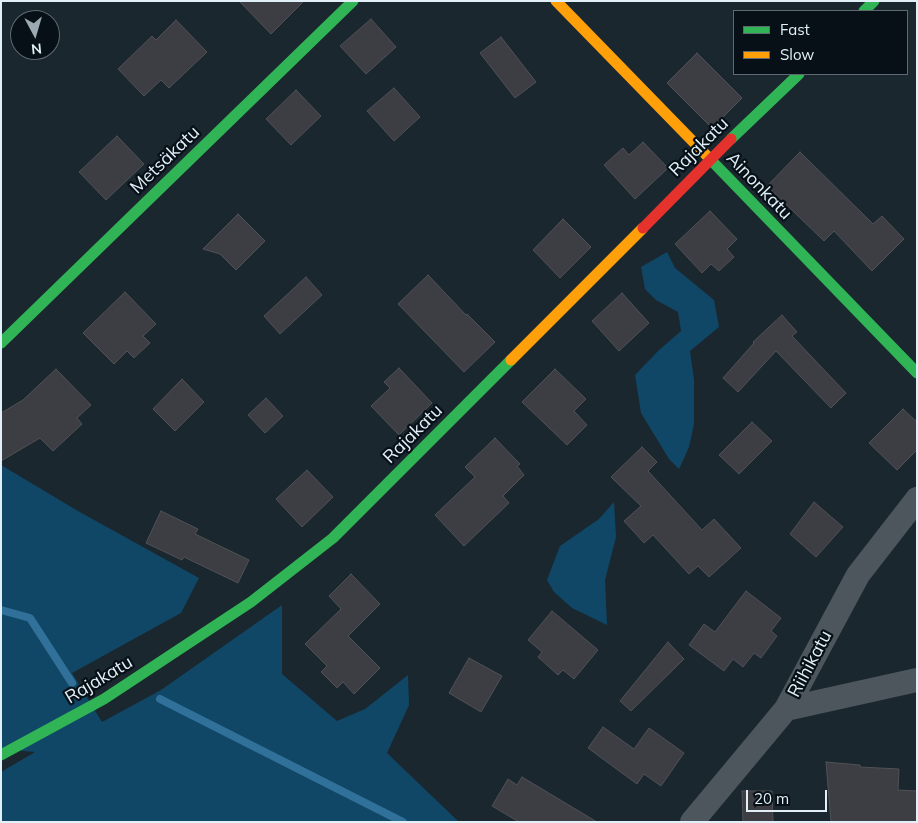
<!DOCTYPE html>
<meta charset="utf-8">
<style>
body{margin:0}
#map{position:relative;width:918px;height:823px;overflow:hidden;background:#1a272f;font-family:Mulish,sans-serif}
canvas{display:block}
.frame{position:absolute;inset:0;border:2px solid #e1eff9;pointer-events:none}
.legend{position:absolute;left:733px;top:10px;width:175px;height:65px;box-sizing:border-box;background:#071016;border:1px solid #5e6971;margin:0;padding:6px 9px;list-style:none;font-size:15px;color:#e1eff9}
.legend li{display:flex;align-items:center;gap:10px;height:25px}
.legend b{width:25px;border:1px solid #5e6971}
.north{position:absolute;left:10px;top:10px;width:50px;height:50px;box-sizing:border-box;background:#071016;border:1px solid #5e6971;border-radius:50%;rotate:174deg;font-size:14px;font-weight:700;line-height:20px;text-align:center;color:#e1eff9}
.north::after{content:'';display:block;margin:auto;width:18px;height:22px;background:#9ba9b2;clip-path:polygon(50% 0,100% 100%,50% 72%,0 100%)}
.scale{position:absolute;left:746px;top:790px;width:81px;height:22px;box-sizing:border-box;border:2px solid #e1eff9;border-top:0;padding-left:6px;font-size:15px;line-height:18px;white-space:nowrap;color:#e1eff9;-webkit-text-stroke:4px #071016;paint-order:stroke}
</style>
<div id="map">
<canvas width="918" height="823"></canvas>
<div class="frame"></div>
<ul class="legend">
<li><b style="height:6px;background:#30b455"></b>Fast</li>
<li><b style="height:6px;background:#ff9f0a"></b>Slow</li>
</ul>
<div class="north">N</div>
<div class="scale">20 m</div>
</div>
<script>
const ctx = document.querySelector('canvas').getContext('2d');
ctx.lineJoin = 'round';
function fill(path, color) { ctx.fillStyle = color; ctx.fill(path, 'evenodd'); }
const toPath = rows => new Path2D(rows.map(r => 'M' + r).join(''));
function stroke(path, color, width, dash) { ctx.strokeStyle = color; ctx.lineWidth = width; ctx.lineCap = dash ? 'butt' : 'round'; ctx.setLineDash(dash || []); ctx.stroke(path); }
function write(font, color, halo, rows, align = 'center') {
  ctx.font = font + ' Mulish,sans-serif'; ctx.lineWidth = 4.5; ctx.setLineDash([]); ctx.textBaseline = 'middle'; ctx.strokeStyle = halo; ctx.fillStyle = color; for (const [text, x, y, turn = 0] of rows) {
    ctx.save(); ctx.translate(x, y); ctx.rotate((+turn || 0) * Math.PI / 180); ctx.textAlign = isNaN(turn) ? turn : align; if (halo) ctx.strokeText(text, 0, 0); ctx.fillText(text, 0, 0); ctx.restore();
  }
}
fill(toPath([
 [667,252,675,268,714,300,719,327,690,351,694,380,694,424,689,447,679,469,669,459,641,413,635,375,658,351,681,331,678,312,656,300,645,289,641,267],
 [1,465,78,511,199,578,181,613,72,673,102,722,161,690,282,605,282,674,337,721,365,709,408,675,409,705,387,753,459,822,1,822,1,772,35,752,1,749],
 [614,502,616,537,605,580,607,625,572,608,554,592,547,580,560,546,599,519]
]), '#104766');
stroke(toPath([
 [1,610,30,618,72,683],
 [160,699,403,822]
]), '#307099', 8);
const building = toPath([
 [239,1,304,1,271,34,239,1],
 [371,19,396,47,366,74,340,46,371,19],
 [176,20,207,52,169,88,161,80,144,96,118,69,152,36,156,40,176,20],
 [501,37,536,82,515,98,480,53,501,37],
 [697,53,742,98,712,128,667,83,697,53],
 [394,88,420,117,394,141,367,111,394,88],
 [296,90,321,116,291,145,266,119,296,90],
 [117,136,144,164,106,200,79,172,117,136],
 [643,142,668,168,635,199,604,165,623,148,629,155,643,142],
 [800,152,873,224,882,216,904,239,872,271,834,231,824,241,767,186,800,152],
 [710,211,737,239,727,249,734,257,719,271,711,264,702,273,675,244,710,211],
 [238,214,265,241,236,270,220,254,203,249,238,214],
 [563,219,591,247,560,278,533,250,563,219],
 [428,275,466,315,467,314,495,342,464,372,398,304,428,275],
 [306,277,322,295,280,334,264,316,306,277],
 [125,292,156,324,143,336,150,343,134,358,127,351,114,364,83,333,125,292],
 [622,293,649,323,619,351,592,321,622,293],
 [782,315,797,332,792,336,846,393,831,408,776,351,738,392,723,378,754,343,753,342,782,315],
 [399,368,432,403,399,435,371,406,390,388,384,382,399,368],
 [56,369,91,405,77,418,82,424,53,451,40,438,1,461,1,413,23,400,56,369],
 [555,369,586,399,574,411,587,425,567,445,522,402,555,369],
 [182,379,204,402,175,431,153,409,182,379],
 [266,398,283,416,265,433,248,415,266,398],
 [903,409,917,422,917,450,897,470,869,443,903,409],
 [752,422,772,441,739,474,719,455,752,422],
 [495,438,520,464,517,466,524,475,503,496,509,503,464,546,435,515,475,477,465,467,495,438],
 [642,447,657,462,648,471,702,530,714,519,741,548,709,577,698,566,689,574,653,535,644,543,624,521,641,506,611,477,642,447],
 [307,470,333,497,302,527,276,499,307,470],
 [814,502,843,527,816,557,790,534,814,502],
 [161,511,198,529,195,534,249,560,238,583,184,557,182,560,146,543,161,511],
 [351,574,380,604,348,636,380,668,354,694,343,682,337,688,321,672,327,666,305,644,341,609,329,596,351,574],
 [746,591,781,618,771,631,777,636,761,658,754,653,743,667,733,659,724,671,689,645,704,624,715,632,746,591],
 [552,611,598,650,574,679,563,670,558,675,538,657,542,652,528,640,552,611],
 [668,642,684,659,631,711,620,701,668,642],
 [469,658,502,676,481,712,449,693,469,658],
 [603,727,634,749,649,728,684,753,661,786,644,774,637,784,588,748,603,727],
 [826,762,860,765,860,767,899,769,898,790,917,791,917,822,831,822,826,762],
 [522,777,597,822,519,822,492,806,508,779,517,785,522,777],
 [742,791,772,791,773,822,743,822,742,791]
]);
fill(building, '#3d3e43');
stroke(building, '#515156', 1);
stroke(toPath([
 [786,709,917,680],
 [692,822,786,709,858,575,917,499]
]), '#4c565c', 24);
stroke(toPath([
 [864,11,874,1],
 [731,139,799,74],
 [710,159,917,373],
 [1,343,353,1],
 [1,755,104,699,251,602,333,538,511,360]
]), '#30b455', 11);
stroke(toPath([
 [556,1,710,159],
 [511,360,643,228]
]), '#ff9f0a', 11);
stroke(toPath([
 [643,228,731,139]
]), '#e5322d', 11);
write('18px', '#e1eff9', '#071016', [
 ["Rajakatu",699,147,-45],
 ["Metsäkatu",165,160,-44],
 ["Ainonkatu",759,186,46],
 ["Rajakatu",413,434,-45],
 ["Riihikatu",810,664,-62],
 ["Rajakatu",99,680,-31]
]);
</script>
